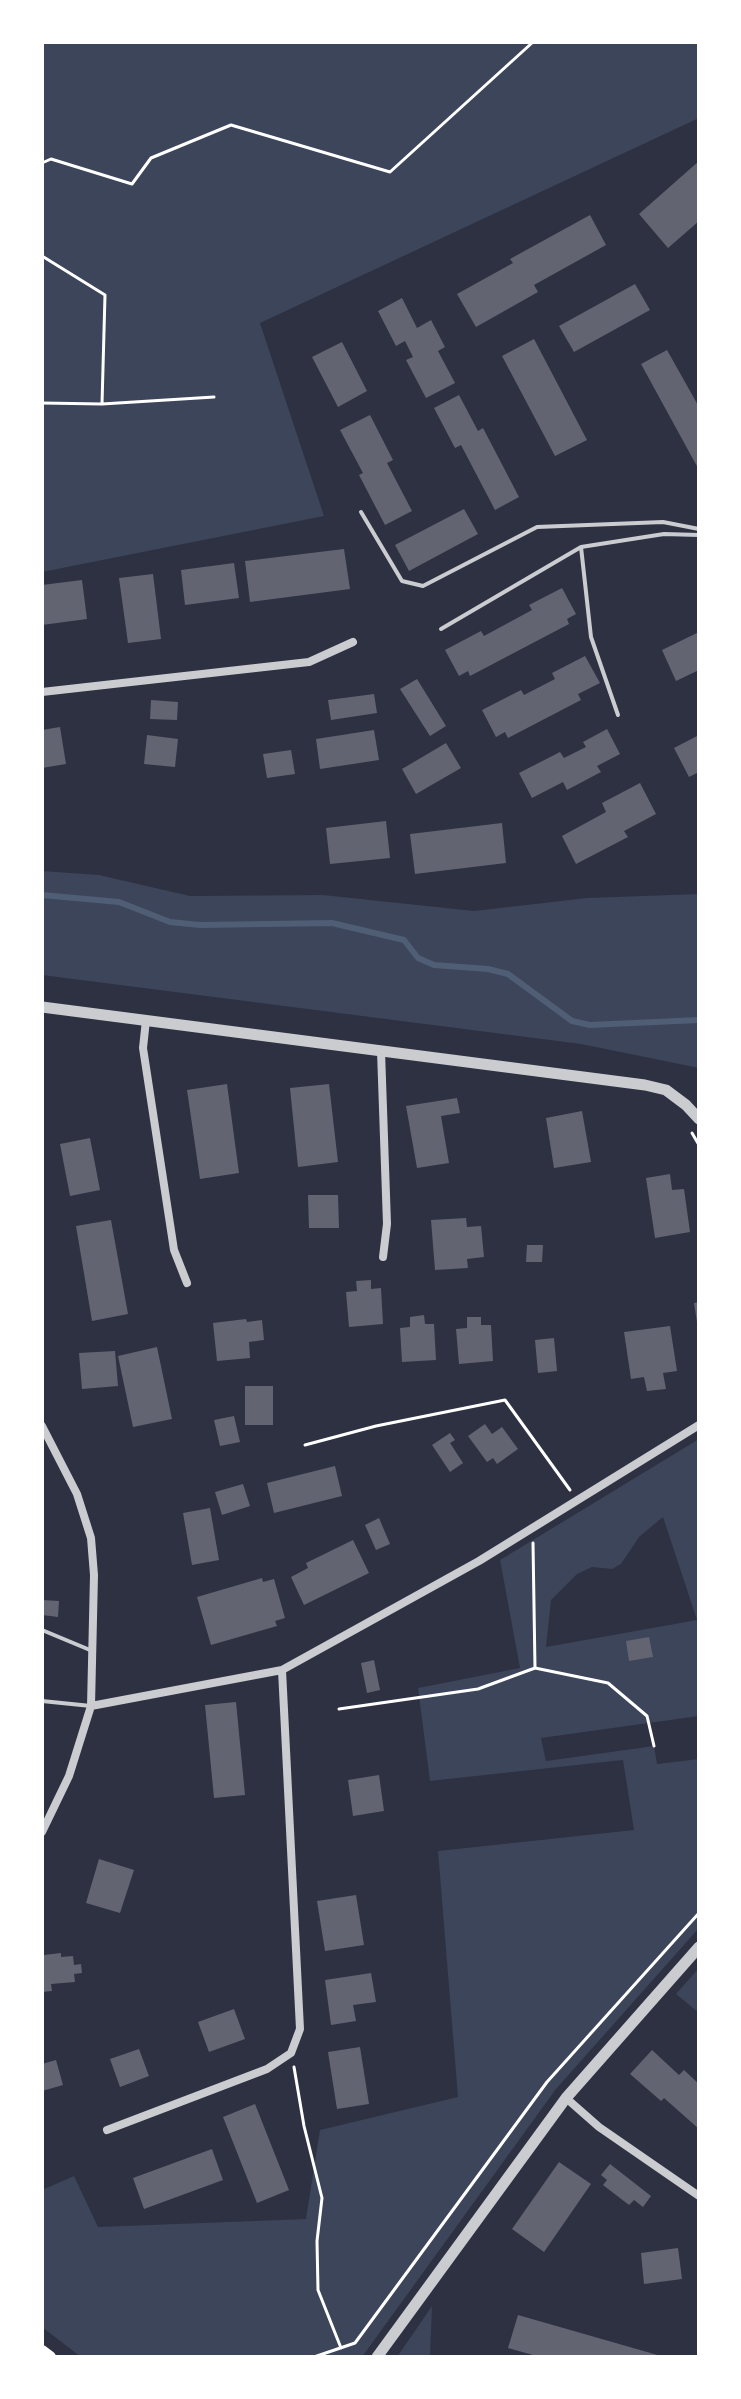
<!DOCTYPE html>
<style>
body{margin:0}
#map{position:relative;width:741px;height:2399px;overflow:hidden;background:#2d3142;font-family:"Source Serif 4",serif}
canvas{display:block}
.frame{position:absolute;inset:0;border:44px solid #fff;pointer-events:none}
</style>
<div id="map">
<canvas width="741" height="2399"></canvas>
<div class="frame"></div>
</div>
<script>
const ctx = document.querySelector('canvas').getContext('2d');
ctx.lineJoin = 'round';
function fill(path, color) { ctx.fillStyle = color; ctx.fill(path, 'evenodd'); }
const toPath = rows => new Path2D(rows.map(r => 'M' + r).join(''));
function stroke(path, color, width, dash) { ctx.strokeStyle = color; ctx.lineWidth = width; ctx.lineCap = dash ? 'butt' : 'round'; ctx.setLineDash(dash || []); ctx.stroke(path); }
fill(toPath([
 [42,42,699,42,699,118,260,323,324,516,42,572],
 [42,871,99,875,190,896,323,895,474,911,587,898,699,894,699,1068,581,1044,42,975],
 [699,1439,699,1716,541,1738,546,1761,654,1746,657,1764,699,1759,699,1928,556,2089,362,2357,81,2357,42,2327,42,2190,74,2176,98,2227,306,2219,320,2130,458,2097,438,1851,634,1830,623,1760,430,1781,418,1688,520,1668,500,1560],
 [663,1517,697,1620,546,1647,551,1600,577,1574,592,1567,612,1569,621,1564,639,1537],
 [699,1968,699,2013,676,1994],
 [432,2306,430,2357,397,2357]
]), '#3c4559');
stroke(toPath([
 [42,895,119,902,170,922,200,925,332,923,404,940,418,958,434,965,488,969,508,974,572,1021,590,1025,699,1020]
]), '#4f5d75', 6);
fill(toPath([
 [699,161,699,221,668,248,639,214],
 [590,215,606,245,534,285,538,292,476,327,457,294,513,263,510,259],
 [635,284,650,310,574,352,559,326],
 [402,298,417,328,431,320,445,347,438,351,455,383,426,398,406,360,413,357,405,341,396,346,378,311],
 [534,339,587,440,555,456,502,356],
 [342,342,367,391,338,407,312,357],
 [667,350,699,407,699,470,641,364],
 [459,395,478,431,483,428,519,497,495,510,461,445,455,448,434,408],
 [370,415,393,460,387,463,412,511,385,525,359,475,363,473,340,430],
 [464,509,478,534,409,571,395,545],
 [344,549,350,589,250,602,245,561],
 [234,563,239,598,185,605,181,570],
 [153,574,161,639,128,643,119,578],
 [82,580,87,619,42,625,42,585],
 [562,588,576,614,567,619,569,624,470,676,468,671,459,676,445,650,481,631,484,636,532,610,529,605],
 [699,632,699,670,676,681,662,650],
 [585,656,600,683,578,694,581,700,508,738,505,732,496,737,482,710,521,690,524,695,555,679,552,673],
 [417,679,446,726,430,736,400,689],
 [374,694,377,713,331,720,328,700],
 [151,700,178,702,177,720,150,719],
 [60,727,66,764,42,768,42,730],
 [607,729,620,754,597,766,601,772,567,790,563,782,532,798,519,773,560,752,564,758,586,747,583,742],
 [374,730,379,760,320,769,316,739],
 [147,735,178,739,175,767,144,764],
 [699,735,699,772,689,777,674,748],
 [446,743,461,768,416,794,402,769],
 [291,750,295,774,267,778,263,754],
 [640,783,656,814,624,831,628,837,576,864,562,836,606,812,602,803],
 [386,821,390,858,330,864,326,828],
 [502,823,506,863,415,874,410,834],
 [227,1084,239,1173,200,1179,187,1090],
 [329,1084,338,1162,298,1167,290,1088],
 [457,1098,460,1113,441,1116,449,1163,417,1168,406,1106],
 [582,1111,591,1162,554,1168,546,1118],
 [90,1138,100,1190,70,1196,60,1144],
 [670,1174,672,1190,684,1189,690,1232,655,1238,646,1178],
 [308,1195,338,1195,339,1228,309,1228],
 [466,1218,467,1227,481,1226,484,1257,467,1259,468,1268,435,1270,431,1220],
 [111,1220,128,1314,92,1321,76,1226],
 [527,1245,543,1245,542,1262,526,1262],
 [371,1280,371,1289,381,1288,383,1324,349,1327,346,1292,357,1291,356,1281],
 [699,1302,699,1322,697,1322,694,1303],
 [424,1315,425,1324,434,1324,436,1360,402,1362,400,1328,410,1327,410,1317],
 [467,1317,481,1317,481,1325,491,1325,493,1361,459,1364,456,1329,467,1328],
 [246,1319,247,1322,262,1320,264,1340,249,1342,250,1358,217,1361,213,1323],
 [670,1326,677,1371,663,1373,666,1389,647,1391,644,1377,631,1379,624,1332],
 [554,1338,557,1371,538,1373,535,1340],
 [157,1347,172,1419,133,1427,118,1356],
 [115,1351,118,1386,82,1389,79,1353],
 [245,1386,273,1386,273,1425,245,1425],
 [234,1416,240,1442,220,1446,214,1420],
 [485,1424,492,1434,502,1427,518,1449,497,1464,493,1458,487,1462,468,1436],
 [450,1433,455,1440,450,1443,463,1463,450,1472,432,1445],
 [335,1466,342,1496,274,1513,267,1483],
 [243,1484,250,1506,222,1515,215,1492],
 [210,1508,219,1560,192,1565,183,1513],
 [379,1518,390,1544,376,1550,365,1525],
 [353,1540,369,1573,304,1605,291,1577,308,1568,306,1563],
 [262,1578,263,1582,274,1579,285,1618,275,1621,277,1626,211,1645,197,1597],
 [42,1600,59,1601,58,1617,42,1615],
 [649,1637,653,1657,629,1661,626,1641],
 [374,1660,380,1690,367,1693,361,1663],
 [236,1702,245,1795,214,1798,205,1705],
 [379,1775,384,1811,353,1816,348,1780],
 [99,1859,134,1870,120,1913,86,1903],
 [356,1895,364,1945,325,1951,317,1901],
 [61,1953,61,1957,73,1956,74,1965,81,1964,82,1973,74,1974,75,1982,51,1984,52,1991,42,1992,42,1959,44,1955],
 [371,1973,376,2002,353,2005,356,2021,331,2025,325,1980],
 [234,2009,245,2039,209,2052,198,2022],
 [360,2047,369,2104,337,2109,328,2052],
 [139,2049,149,2076,120,2087,110,2059],
 [652,2050,679,2075,684,2070,699,2084,699,2129,664,2098,661,2101,630,2074],
 [56,2060,63,2085,42,2091,42,2064],
 [255,2104,289,2190,257,2203,223,2117],
 [212,2149,223,2180,144,2209,133,2178],
 [559,2162,591,2184,544,2252,512,2229],
 [610,2164,651,2196,643,2207,634,2200,629,2205,603,2185,607,2180,601,2175],
 [678,2248,682,2279,644,2284,641,2253],
 [518,2315,661,2356,661,2357,540,2357,508,2348]
]), '#626471');
stroke(toPath([
 [42,163,51,159,132,184,151,158,231,125,390,172,533,42],
 [42,256,105,295,102,404],
 [42,403,102,404,214,397],
 [692,1133,699,1145],
 [305,1445,376,1426,505,1400,570,1490],
 [535,1668,608,1683,647,1716,654,1746],
 [339,1709,478,1689,535,1668,533,1543],
 [294,2067,304,2126,322,2198,317,2241,318,2290,341,2348],
 [314,2357,355,2343,547,2082,699,1913]
]), '#fff', 3);
stroke(toPath([
 [361,512,402,581,423,586,537,527,663,522,699,529],
 [581,547,591,637,618,715],
 [441,629,581,547,664,534,699,535],
 [42,1630,90,1650],
 [42,1701,91,1706]
]), '#caccd0', 4);
stroke(toPath([
 [42,692,309,662,353,642],
 [146,1020,143,1048,174,1250,187,1283],
 [381,1051,387,1224,383,1257],
 [42,1426,77,1494,91,1538,94,1575,91,1706,69,1776,42,1832],
 [91,1706,282,1670,479,1561,699,1425],
 [566,2098,599,2127,699,2196],
 [107,2130,267,2069,291,2053,300,2029,282,1670]
]), '#caccd0', 8);
stroke(toPath([
 [42,1007,645,1085,666,1090,686,1105,699,1119],
 [377,2357,566,2098,699,1947]
]), '#caccd0', 11);
stroke(toPath([
 [42,2351,50,2357]
]), '#fff', 12);
</script>
